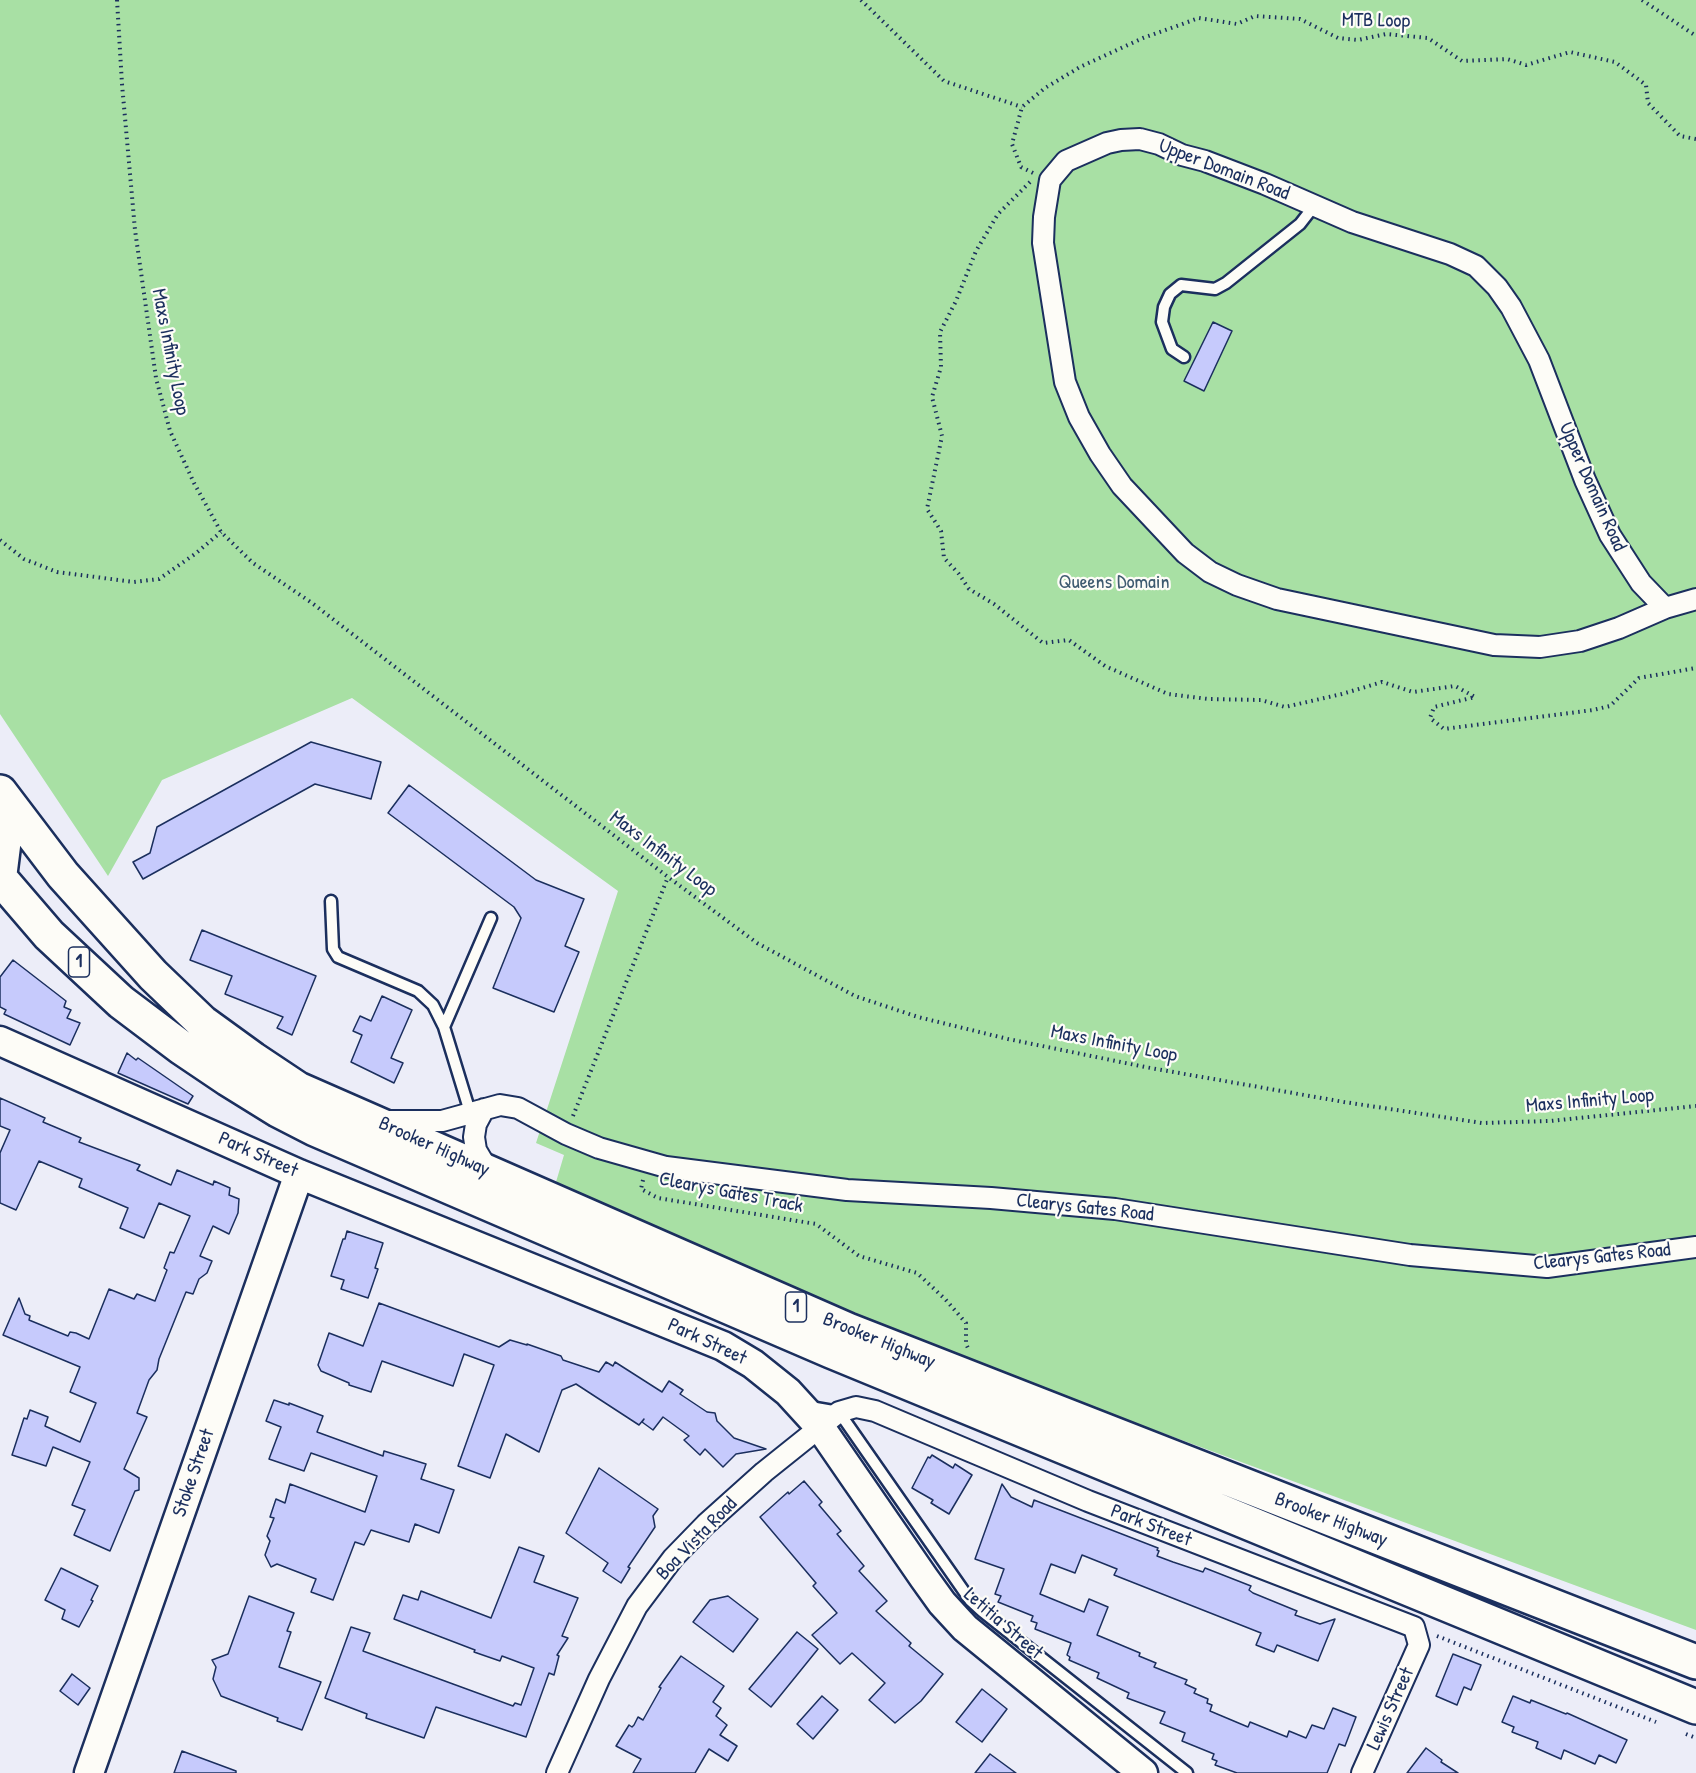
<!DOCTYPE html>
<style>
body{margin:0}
canvas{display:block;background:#ecedf8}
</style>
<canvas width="1696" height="1773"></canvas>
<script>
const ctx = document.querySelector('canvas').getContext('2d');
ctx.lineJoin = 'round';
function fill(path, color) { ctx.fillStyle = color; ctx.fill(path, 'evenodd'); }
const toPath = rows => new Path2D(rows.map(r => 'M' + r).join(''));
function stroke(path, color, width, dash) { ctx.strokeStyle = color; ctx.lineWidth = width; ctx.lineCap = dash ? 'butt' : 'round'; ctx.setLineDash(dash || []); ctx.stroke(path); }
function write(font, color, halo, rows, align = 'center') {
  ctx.font = font + ' "Patrick Hand",sans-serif'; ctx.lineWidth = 4.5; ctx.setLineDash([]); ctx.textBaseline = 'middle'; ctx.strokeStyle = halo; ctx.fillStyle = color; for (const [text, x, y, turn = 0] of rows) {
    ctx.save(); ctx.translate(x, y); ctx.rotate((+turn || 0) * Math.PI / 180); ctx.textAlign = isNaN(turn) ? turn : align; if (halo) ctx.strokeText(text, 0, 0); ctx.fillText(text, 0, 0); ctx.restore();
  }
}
fill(toPath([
 [0,0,1696,0,1696,1630,862,1322,556,1182,564,1155,536,1143,618,891,352,698,162,780,108,876,0,714]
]), '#a8e0a4');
const building = toPath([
 [1213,322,1232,331,1204,391,1184,381,1213,322],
 [311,742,381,762,371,799,315,784,143,879,133,862,150,853,157,827,311,742],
 [409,785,536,880,584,899,565,946,579,952,554,1012,493,988,521,918,514,907,388,813,409,785],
 [202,930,316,976,292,1035,277,1028,283,1017,225,994,232,976,190,960,202,930],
 [13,960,66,1001,64,1007,71,1010,67,1018,80,1023,70,1045,4,1014,6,1010,0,1007,0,977,13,960],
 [382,996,412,1010,391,1058,403,1063,394,1083,351,1062,362,1035,353,1031,360,1016,371,1021,382,996],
 [127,1053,136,1060,138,1058,193,1096,188,1104,118,1073,127,1053],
 [0,1098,45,1118,43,1122,81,1138,79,1142,140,1165,137,1170,171,1185,177,1170,213,1185,214,1181,230,1188,229,1195,239,1199,238,1213,229,1234,213,1226,200,1256,212,1261,207,1273,199,1279,193,1294,186,1292,159,1359,157,1370,149,1380,137,1413,147,1417,124,1469,139,1478,139,1490,135,1491,110,1551,74,1535,85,1510,72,1505,90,1462,53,1447,46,1466,12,1455,24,1418,27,1419,30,1410,48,1417,45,1426,80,1442,96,1403,70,1392,80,1367,3,1335,19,1298,25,1314,30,1316,29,1320,68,1336,70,1332,76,1333,89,1339,109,1289,134,1299,137,1294,155,1301,167,1270,164,1268,170,1252,174,1253,190,1216,159,1203,144,1238,120,1228,128,1208,79,1187,82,1179,39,1161,16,1210,0,1203,0,1153,10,1130,0,1126,0,1098],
 [347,1231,383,1243,375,1268,378,1269,368,1298,341,1289,344,1280,331,1276,343,1239,345,1239,347,1231],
 [379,1303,499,1347,510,1340,527,1345,527,1344,561,1356,563,1360,599,1372,606,1362,613,1366,615,1362,662,1392,669,1381,683,1390,680,1394,707,1412,715,1413,717,1421,734,1438,766,1449,736,1454,723,1467,705,1449,700,1455,684,1440,689,1436,663,1417,653,1430,642,1422,644,1419,639,1425,576,1384,562,1390,539,1452,506,1434,490,1478,458,1466,494,1365,464,1354,453,1386,382,1361,371,1392,349,1385,349,1383,321,1371,318,1365,329,1333,363,1346,379,1303],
 [274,1400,289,1405,289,1403,323,1416,317,1432,383,1456,384,1451,426,1464,421,1479,454,1490,439,1533,415,1524,409,1542,371,1530,364,1545,355,1542,333,1600,311,1592,316,1579,277,1564,271,1567,265,1555,270,1541,267,1536,274,1518,270,1517,276,1499,285,1503,290,1484,365,1512,377,1476,311,1453,304,1471,269,1459,281,1427,266,1421,274,1400],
 [932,1455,953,1468,955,1464,972,1475,949,1514,931,1503,933,1500,912,1488,928,1457,930,1458,932,1455],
 [599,1468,658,1509,653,1516,655,1527,628,1567,630,1568,621,1583,603,1571,608,1563,566,1533,599,1468],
 [804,1481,822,1502,819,1505,841,1531,837,1534,864,1566,859,1571,887,1601,876,1611,911,1643,909,1646,943,1674,921,1701,895,1723,869,1700,885,1683,852,1653,840,1664,812,1635,837,1613,813,1586,816,1583,760,1517,788,1492,789,1494,804,1481],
 [1002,1484,1011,1497,1032,1507,1034,1500,1158,1548,1157,1550,1159,1551,1157,1556,1173,1562,1203,1572,1205,1568,1251,1586,1249,1590,1253,1593,1297,1611,1295,1615,1320,1624,1335,1619,1318,1661,1277,1645,1274,1652,1256,1645,1261,1633,1114,1575,1117,1569,1082,1555,1075,1573,1051,1564,1040,1594,1084,1612,1089,1599,1108,1607,1097,1635,1140,1653,1139,1656,1156,1663,1154,1667,1187,1680,1185,1684,1196,1689,1194,1693,1208,1699,1207,1703,1212,1705,1210,1711,1248,1727,1250,1722,1287,1737,1289,1731,1306,1738,1312,1725,1324,1729,1333,1708,1356,1717,1345,1746,1339,1744,1327,1773,1237,1773,1215,1765,1217,1761,1212,1759,1214,1754,1182,1741,1185,1733,1160,1723,1165,1712,1127,1698,1129,1693,1097,1678,1099,1673,1069,1660,1070,1657,1067,1655,1071,1643,1035,1629,1037,1623,1031,1621,1033,1616,998,1602,1001,1596,995,1594,1004,1569,975,1559,1002,1484],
 [519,1547,544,1556,534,1582,578,1598,562,1636,568,1638,557,1655,559,1656,554,1675,549,1673,526,1737,436,1707,424,1738,366,1718,367,1714,325,1698,351,1627,370,1633,363,1651,513,1706,515,1703,521,1705,534,1668,502,1656,500,1661,474,1652,475,1650,394,1619,403,1595,418,1600,421,1591,491,1618,519,1547],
 [61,1568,98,1586,91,1600,93,1601,79,1627,62,1619,65,1610,45,1600,61,1568],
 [249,1596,294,1613,287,1631,291,1632,279,1667,321,1682,302,1730,277,1721,278,1718,221,1696,213,1679,216,1667,212,1660,228,1654,249,1596],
 [728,1596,758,1619,733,1652,693,1622,710,1600,728,1596],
 [797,1632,818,1649,771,1707,749,1689,797,1632],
 [1453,1654,1481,1665,1471,1690,1464,1687,1457,1705,1436,1696,1453,1654],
 [681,1656,724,1686,713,1702,721,1708,716,1716,727,1725,720,1735,737,1746,728,1761,709,1749,695,1773,633,1773,641,1759,616,1746,629,1725,632,1727,634,1725,638,1717,643,1720,661,1688,659,1687,681,1656],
 [72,1674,90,1688,78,1705,60,1691,72,1674],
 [982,1689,1007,1709,982,1742,956,1722,982,1689],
 [822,1696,838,1710,813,1739,797,1724,822,1696],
 [1513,1696,1530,1703,1531,1700,1566,1714,1567,1713,1627,1740,1616,1763,1599,1755,1595,1764,1564,1750,1561,1759,1536,1748,1538,1742,1512,1732,1514,1727,1502,1722,1513,1696],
 [1426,1748,1442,1760,1441,1762,1458,1773,1407,1773,1426,1748],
 [182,1751,236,1771,236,1773,174,1773,182,1751],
 [990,1754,1016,1773,975,1773,990,1754]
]);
fill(building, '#c6cafc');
stroke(building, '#1b2f5e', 1.5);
const lane = toPath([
 [1184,357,1172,349,1162,322,1164,307,1170,294,1181,285,1215,289,1226,283,1300,224,1314,206],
 [331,901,333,949,338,957,418,991,433,1005,444,1027,470,1112],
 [444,1027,491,918],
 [810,1407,839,1412,970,1600,982,1611,1187,1773]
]);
const street = toPath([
 [1140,139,1159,144,1182,155,1205,161,1265,184,1352,222,1450,254,1476,266,1497,287,1511,307,1539,360,1585,480,1610,535,1641,583,1665,608,1619,628,1580,641,1540,647,1494,645,1277,599,1237,585,1210,572,1185,553,1122,486,1100,454,1079,417,1065,382,1043,243,1044,217,1050,180,1066,161,1107,143,1121,140,1140,139],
 [1665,608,1696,599],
 [484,1109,476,1124,474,1137,476,1150,489,1172],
 [390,1121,442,1121,500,1105,518,1108,566,1134,599,1148,666,1167,847,1190,991,1198,1115,1209,1410,1255,1547,1267,1696,1247],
 [557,1773,599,1679,637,1606,673,1558,706,1524,764,1472,839,1412,856,1407,875,1411,1088,1501,1414,1627,1419,1645,1362,1773]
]);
const secondary = toPath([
 [0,1041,299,1174,723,1346,753,1364,788,1392,820,1427,924,1578,942,1603,965,1628,1143,1773],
 [89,1773,299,1174]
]);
const highway = toPath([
 [0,792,63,875,153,975,202,1022,253,1059,298,1089,848,1330,1696,1662],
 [0,826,5,834,0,874],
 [0,878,49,935,121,1002,182,1048,228,1079,278,1110,315,1129,831,1351,1696,1707]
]);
stroke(lane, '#1b2f5e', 15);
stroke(street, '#1b2f5e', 24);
stroke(secondary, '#1b2f5e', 33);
stroke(highway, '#1b2f5e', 38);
stroke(toPath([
 [117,0,122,84,135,230,156,378,170,431,194,483,221,532,253,563,312,603,668,877,757,943,855,996,918,1017,1008,1039,1145,1067,1344,1102,1482,1123,1550,1121,1696,1106],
 [861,0,944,81,1022,107],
 [1642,0,1696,36],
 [1033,173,1021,167,1012,144,1022,107,1045,88,1080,67,1143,38,1199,18,1237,24,1255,16,1300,19,1338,38,1358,40,1386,34,1428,38,1462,61,1507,59,1526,65,1570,52,1615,62,1646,85,1648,103,1680,136,1696,139],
 [1030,182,998,214,976,251,956,301,940,332,941,367,932,397,942,436,927,509,941,531,944,558,959,574,969,589,994,604,1043,643,1069,640,1105,666,1168,694,1208,699,1261,700,1285,707,1342,694,1382,682,1413,692,1455,686,1475,697,1434,707,1430,718,1444,729,1593,710,1610,706,1639,678,1696,668],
 [0,540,24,559,57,572,134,582,159,579,195,554,221,532],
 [573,1116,668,877],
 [643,1180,641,1189,658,1198,816,1224,859,1256,917,1273,945,1299,966,1323,966,1344,968,1348],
 [1437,1636,1656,1722],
 [1686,1734,1696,1738]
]), '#1b2f5e', 4, [1.5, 4.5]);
stroke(lane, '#fdfcf7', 10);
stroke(street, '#fdfcf7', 20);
stroke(secondary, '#fdfcf7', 28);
stroke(highway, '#fdfcf7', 33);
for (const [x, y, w] of [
 [79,962,21],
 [796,1307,21]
]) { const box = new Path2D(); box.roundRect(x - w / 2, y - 15, w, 30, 4.5); ctx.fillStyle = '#fdfcf7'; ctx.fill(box); stroke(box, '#1b2f5e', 1.5); }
write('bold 18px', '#1b2f5e', null, [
 ["1",79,962],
 ["1",796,1307]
]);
write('20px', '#1b2f5e', '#fdfcf7', [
 ["MTB Loop",1376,21,1],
 ["Upper Domain Road",1224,170,21],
 ["Maxs Infinity Loop",170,352,79],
 ["Upper Domain Road",1592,487,66],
 ["Maxs Infinity Loop",663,854,37],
 ["Maxs Infinity Loop",1114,1044,11],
 ["Maxs Infinity Loop",1590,1101,-5],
 ["Brooker Highway",434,1147,24],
 ["Park Street",258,1155,24],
 ["Clearys Gates Track",731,1193,11],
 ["Clearys Gates Road",1085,1208,6],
 ["Clearys Gates Road",1602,1257,-6],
 ["Brooker Highway",879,1341,22],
 ["Park Street",707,1342,25],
 ["Stoke Street",194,1473,-71],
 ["Brooker Highway",1331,1520,21],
 ["Park Street",1151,1526,21],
 ["Boa Vista Road",697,1539,-46],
 ["Letitia Street",1003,1624,41],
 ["Lewis Street",1391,1709,-66]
]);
write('20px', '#3e5b70', '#fdfcf7', [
 ["Queens Domain",1114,583]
]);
</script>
